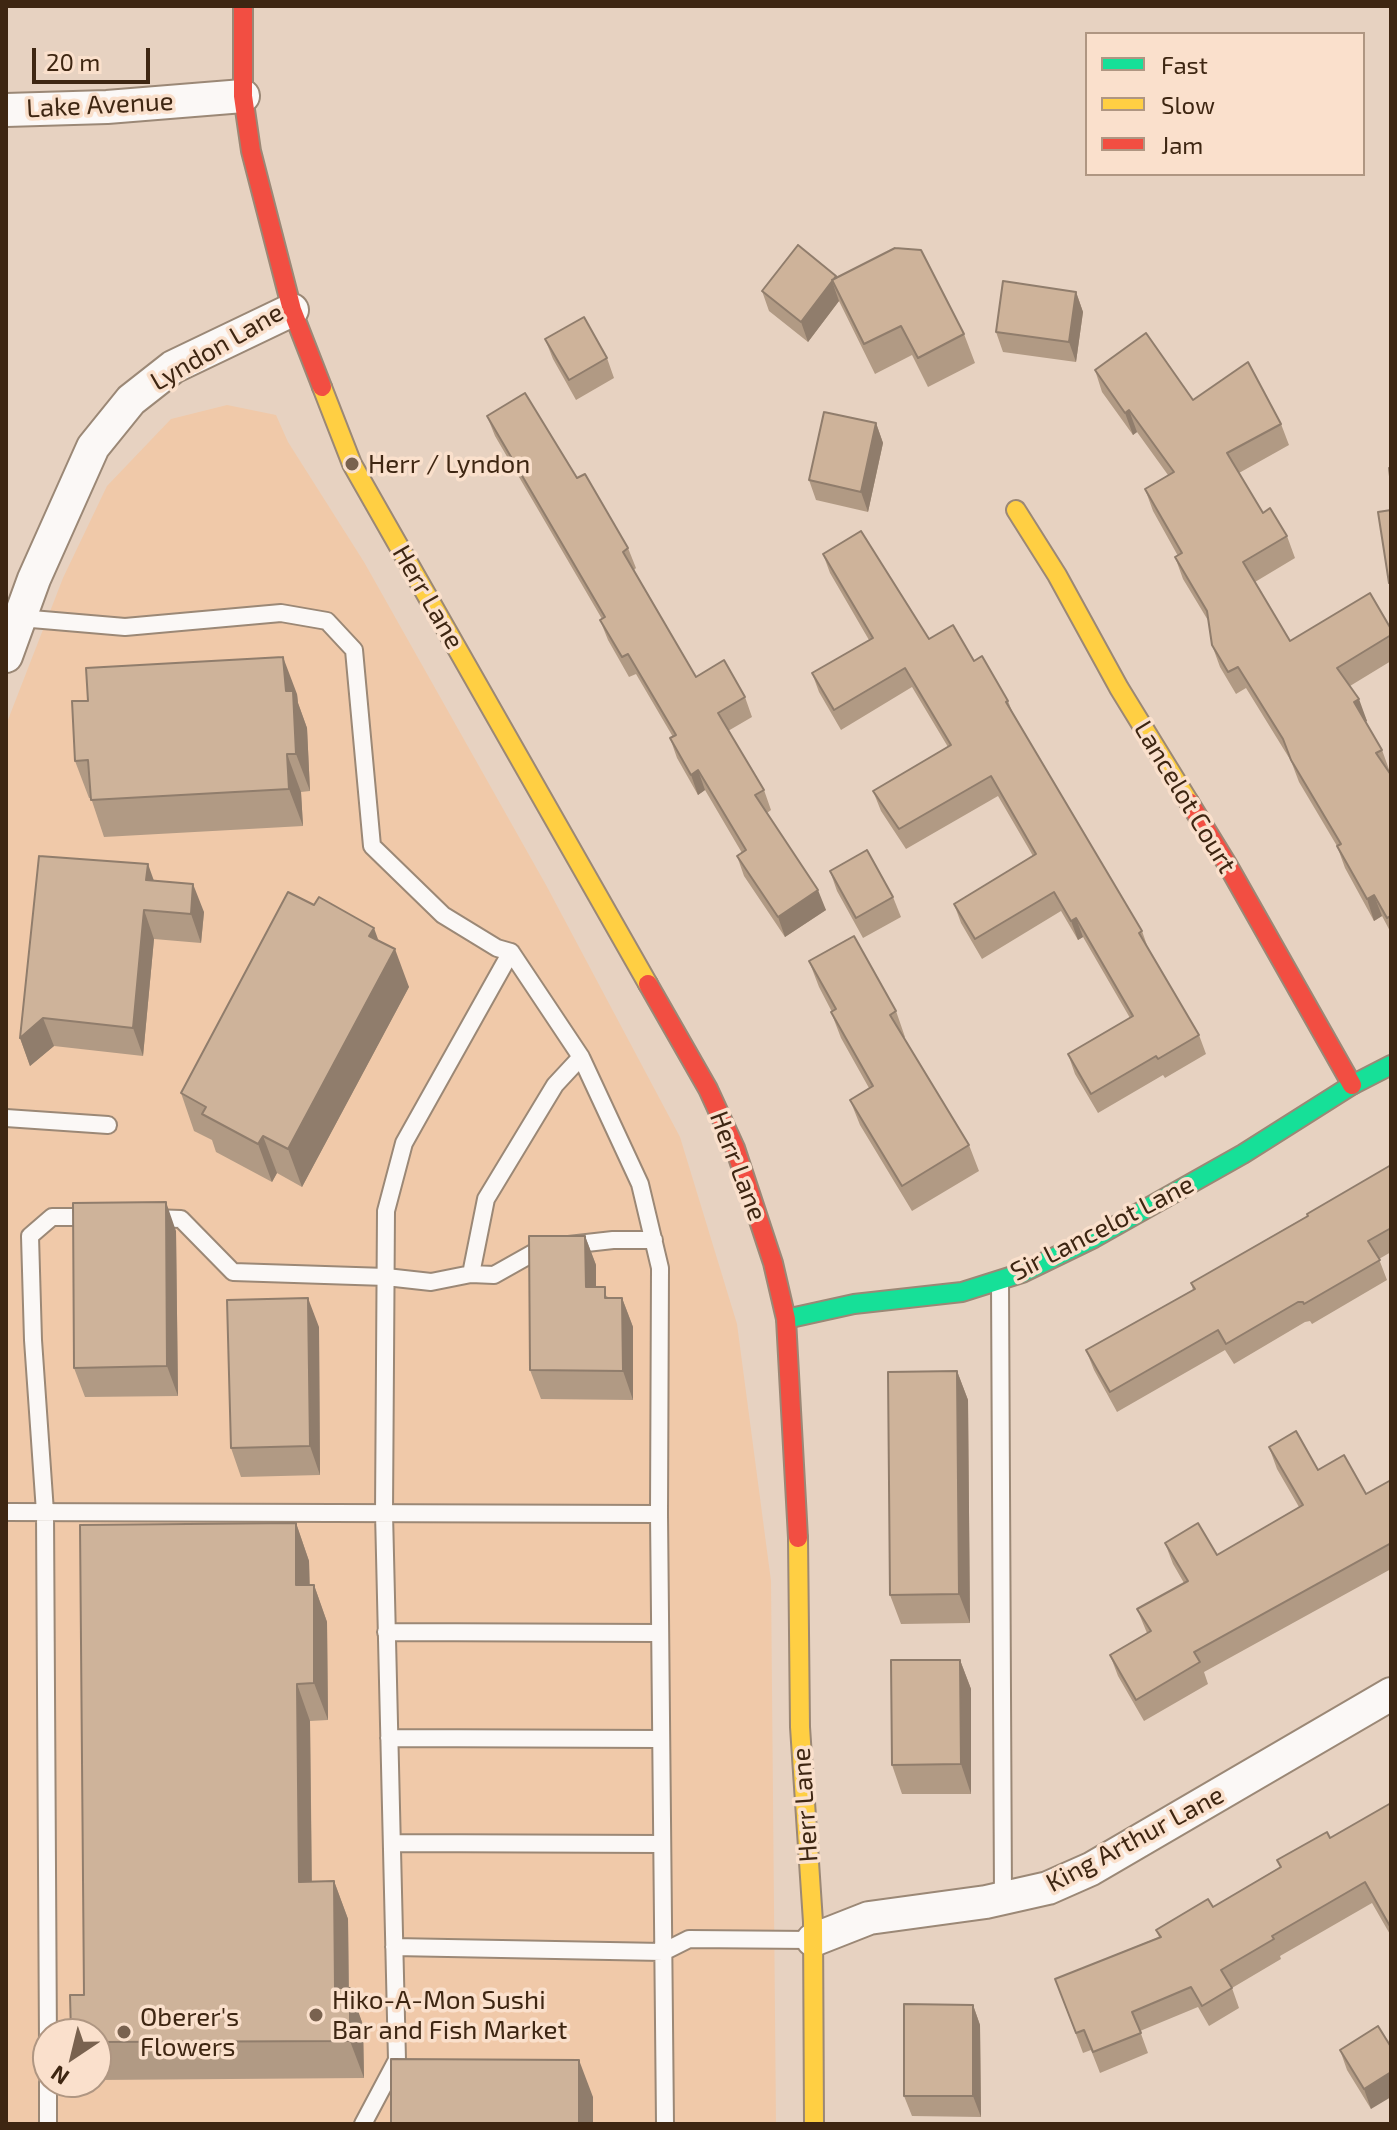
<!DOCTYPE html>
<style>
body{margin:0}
#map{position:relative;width:1397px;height:2130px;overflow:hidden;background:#e7d2c1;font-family:"Exo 2",sans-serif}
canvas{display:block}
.frame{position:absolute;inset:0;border:8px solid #3e2612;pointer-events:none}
.legend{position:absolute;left:1085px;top:32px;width:280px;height:144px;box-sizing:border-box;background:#fae0cc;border:2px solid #af9682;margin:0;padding:10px 14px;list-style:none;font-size:24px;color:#3e2612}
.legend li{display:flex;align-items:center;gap:16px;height:40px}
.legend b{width:40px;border:2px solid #af9682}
.north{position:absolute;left:32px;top:2018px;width:80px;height:80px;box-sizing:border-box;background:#fae0cc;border:2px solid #af9682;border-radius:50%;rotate:215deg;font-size:22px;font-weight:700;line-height:32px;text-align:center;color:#3e2612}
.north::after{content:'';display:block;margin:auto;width:28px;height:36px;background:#79624f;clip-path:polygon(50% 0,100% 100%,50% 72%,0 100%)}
.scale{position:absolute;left:32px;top:48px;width:118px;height:36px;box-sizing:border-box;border:4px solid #3e2612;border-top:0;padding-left:10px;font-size:24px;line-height:28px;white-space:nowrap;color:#3e2612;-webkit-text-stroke:6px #fae0cc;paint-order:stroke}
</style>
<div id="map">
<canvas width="1397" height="2130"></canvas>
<div class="frame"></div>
<ul class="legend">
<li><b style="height:10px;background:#16e098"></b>Fast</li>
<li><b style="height:10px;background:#ffcf43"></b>Slow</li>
<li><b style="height:10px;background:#f24e42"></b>Jam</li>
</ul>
<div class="north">N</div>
<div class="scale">20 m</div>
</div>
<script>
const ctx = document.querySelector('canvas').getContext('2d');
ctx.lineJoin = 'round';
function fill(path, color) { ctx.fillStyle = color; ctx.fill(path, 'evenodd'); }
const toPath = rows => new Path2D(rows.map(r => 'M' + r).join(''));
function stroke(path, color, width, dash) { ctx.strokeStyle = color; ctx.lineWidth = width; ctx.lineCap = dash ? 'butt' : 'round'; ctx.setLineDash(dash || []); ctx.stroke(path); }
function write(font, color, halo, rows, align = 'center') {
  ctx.font = font + ' "Exo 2",sans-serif'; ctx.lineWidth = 7; ctx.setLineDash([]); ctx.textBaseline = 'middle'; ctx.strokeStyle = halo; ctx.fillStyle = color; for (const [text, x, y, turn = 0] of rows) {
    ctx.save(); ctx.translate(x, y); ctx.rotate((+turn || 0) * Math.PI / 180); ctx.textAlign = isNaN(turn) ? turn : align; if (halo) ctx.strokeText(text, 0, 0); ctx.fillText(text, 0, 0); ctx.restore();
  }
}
fill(toPath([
 [227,405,276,415,288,442,364,562,546,885,680,1137,737,1324,771,1581,776,2124,6,2124,6,725,63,578,107,486,171,419],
 [48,2034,96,2034,96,2082,48,2082]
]), '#f0c9a9');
const lane = toPath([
 [20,618,125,627,281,613,327,621,354,650,372,846,443,915,497,948,511,952,581,1057,640,1184,660,1268,659,1514],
 [6,1118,108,1125],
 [151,1218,181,1219,233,1272,386,1277,431,1282,471,1274,486,1199,555,1085,581,1057],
 [471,1274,494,1275,542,1248,613,1240,654,1240],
 [1000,1281,1003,1899],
 [6,1512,659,1514,665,2124],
 [386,1632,660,1633],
 [389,1738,661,1739],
 [392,1843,662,1844],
 [394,1947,663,1952,689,1939,811,1940],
 [48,2045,45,1512,33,1340,30,1236,52,1217,92,1217],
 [48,2082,48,2124],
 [363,2124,397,2060,384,1513,386,1211,404,1143,511,952]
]);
const street = toPath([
 [6,110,107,107,243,96],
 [6,656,34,579,93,447,131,400,173,367,292,310],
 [813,1940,869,1918,986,1902,1048,1888,1091,1869,1391,1694]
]);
const fast = toPath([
 [786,1319,854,1304,962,1292,1022,1273,1094,1238,1243,1154,1352,1085,1391,1065]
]);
const slow = toPath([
 [322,387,352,464,648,984],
 [1016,510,1057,575,1119,688,1189,802],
 [798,1538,800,1727,813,1922,814,2124]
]);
const jam = toPath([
 [243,6,243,96,251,151,292,310,322,387],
 [1189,802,1227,864,1352,1085],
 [648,984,708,1089,735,1148,773,1263,786,1319,798,1538]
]);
stroke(lane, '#9b8876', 20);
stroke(street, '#9b8876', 36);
stroke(fast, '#9b8876', 22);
stroke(slow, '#9b8876', 22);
stroke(jam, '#9b8876', 22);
stroke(lane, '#fbf8f6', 16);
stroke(street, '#fbf8f6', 32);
stroke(fast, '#16e098', 18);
stroke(slow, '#ffcf43', 18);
stroke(jam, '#f24e42', 18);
fill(toPath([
 [836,276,837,278,964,334,975,363,928,387,912,355,875,374,839,301,808,342,769,311,762,291],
 [1076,292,1083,312,1076,362,1003,352,996,332],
 [545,339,607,358,614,378,576,400,553,359],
 [1095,370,1193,400,1281,424,1289,445,1239,473,1263,513,1287,536,1295,558,1255,582,1290,641,1391,629,1391,661,1350,686,1367,721,1365,722,1382,750,1391,775,1391,933,1382,916,1374,921,1345,868,1337,846,1299,782,1291,761,1246,688,1236,694,1220,667,1212,645,1209,622,1183,579,1175,557,1178,556,1153,511,1145,489,1168,475,1137,432,1133,435,1102,392],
 [487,416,577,478,628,548,636,568,634,570,696,677,745,697,752,717,728,731,764,790,771,810,767,813,826,910,785,937,744,876,737,856,742,853,705,790,698,795,677,758,670,738,673,737,636,674,629,677,608,640,600,620,602,619,495,436],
 [876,423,883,443,868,512,816,500,809,480],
 [823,554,929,639,974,661,1008,701,1014,716,1142,931,1149,951,1199,1035,1206,1054,1165,1078,1163,1075,1098,1113,1075,1074,1068,1054,1130,1018,1083,937,1078,940,1061,911,982,959,961,923,954,904,1033,856,998,796,906,849,881,811,873,791,948,747,912,687,841,730,819,692,812,673,869,640,830,573],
 [297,694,298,703,307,728,310,791,301,792,303,826,104,837,91,798,89,798,75,761],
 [830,871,893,897,901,917,863,938,837,891],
 [154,881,204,912,201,943,154,939,143,1056,54,1046,30,1066,20,1038],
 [379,941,409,987,302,1187,277,1173,272,1182,216,1152,212,1140,194,1131,181,1093],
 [809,961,896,1011,905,1037,904,1038,969,1145,979,1171,912,1211,860,1125,850,1100,869,1088,841,1038,831,1012,832,1012,819,987],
 [1391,1165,1391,1252,1379,1259,1387,1280,1312,1324,1310,1321,1305,1322,1234,1364,1225,1350,1117,1412,1094,1370,1086,1350,1193,1290,1191,1283,1307,1216],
 [176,1231,178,1396,85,1397,74,1368],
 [585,1236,596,1265,596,1287,609,1298,622,1298,633,1327,633,1400,541,1399,530,1370],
 [319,1327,320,1475,241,1477,231,1448],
 [957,1371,968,1400,970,1623,901,1624,890,1595],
 [1269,1447,1318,1470,1366,1494,1391,1480,1391,1569,1204,1672,1208,1684,1144,1721,1118,1676,1110,1655,1147,1633,1137,1609,1184,1583,1173,1564,1165,1543,1217,1555,1299,1507,1277,1469],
 [296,1523,309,1561,310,1585,314,1585,327,1622,328,1720,310,1721,312,1881,334,1881,348,1919,349,1988,363,2025,364,2078,96,2080,96,2034,84,1995],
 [960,1660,971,1689,971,1794,902,1794,892,1765],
 [1391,1803,1391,1936,1372,1903,1280,1956,1281,1959,1232,1988,1239,2008,1209,2026,1198,2007,1140,2031,1148,2053,1100,2073,1091,2050,1083,2053,1055,1979,1159,1937,1156,1930,1213,1907,1280,1867,1277,1860,1330,1838],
 [973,2005,980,2025,981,2117,912,2116,904,2096],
 [1378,2026,1371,2109,1347,2070,1340,2050]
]), '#b19a84');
fill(toPath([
 [832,281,839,301,808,342,801,322],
 [1076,292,1083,312,1076,362,1069,342],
 [1129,410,1137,432,1133,435,1125,413],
 [876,423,883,443,868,512,861,492],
 [283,657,297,694,298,703,307,728,310,791,296,754,286,691],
 [1359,699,1367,721,1362,724,1354,702],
 [287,754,301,792,303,826,289,789],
 [698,770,705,790,698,795,691,775],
 [148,864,158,892,146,880],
 [193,884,204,912,201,943,191,914],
 [818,890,826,910,785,937,778,917],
 [1374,895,1382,916,1374,921,1367,899],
 [144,910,154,939,143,1056,133,1028],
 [1076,918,1083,937,1078,940,1071,921],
 [374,928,387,964,395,949,409,987,302,1187,288,1149,369,936],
 [43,1018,54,1046,30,1066,20,1038],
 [263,1136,277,1173,272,1182,258,1144],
 [166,1202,176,1231,178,1396,167,1366],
 [585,1236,596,1265,596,1317,586,1287],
 [308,1298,319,1327,320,1475,310,1446],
 [622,1298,633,1327,633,1400,623,1371],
 [957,1371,968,1400,970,1623,959,1594],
 [296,1523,309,1561,310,1623,296,1585],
 [314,1585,327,1622,328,1720,314,1683],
 [960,1660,971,1689,971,1794,961,1764],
 [297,1684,310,1721,312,1919,299,1882],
 [334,1881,348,1919,349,2026,335,1988],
 [350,1988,363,2025,364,2078,350,2041],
 [973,2005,980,2025,981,2117,973,2096],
 [579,2060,593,2097,593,2124,579,2124],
 [1391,2072,1391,2097,1371,2109,1364,2089]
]), '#907d6c');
const building = toPath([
 [798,245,836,276,801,322,762,291,798,245],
 [895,248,921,250,964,334,918,358,901,326,864,344,832,280,895,248],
 [1003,281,1076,292,1069,342,996,332,1003,281],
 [584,317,607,358,569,380,545,339,584,317],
 [1146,333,1193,400,1248,362,1281,424,1227,453,1263,513,1270,508,1287,536,1243,562,1290,641,1370,593,1391,629,1391,635,1337,668,1359,699,1354,702,1382,750,1376,753,1391,775,1391,916,1387,918,1374,895,1367,899,1337,846,1341,844,1291,760,1283,739,1238,667,1228,672,1212,645,1207,611,1175,557,1182,553,1145,489,1174,472,1129,410,1125,413,1095,370,1146,333],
 [525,393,577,478,585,474,628,548,623,552,696,677,724,660,745,697,718,713,764,790,755,795,818,890,778,917,737,856,746,850,698,770,691,775,670,738,676,735,628,654,622,657,600,620,605,617,487,416,525,393],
 [824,412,876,423,861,492,809,480,824,412],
 [1389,468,1391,468,1391,485,1389,468],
 [1391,510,1391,582,1389,583,1378,512,1391,510],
 [861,531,929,639,953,625,974,661,982,656,1008,701,1006,702,1142,931,1139,933,1199,1035,1158,1059,1156,1056,1091,1094,1068,1054,1133,1016,1076,918,1071,921,1054,892,975,939,954,904,1036,854,991,776,899,829,873,791,951,745,905,668,834,710,812,673,873,638,823,554,861,531],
 [283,657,286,691,293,691,296,754,287,754,289,789,91,800,88,760,75,761,72,701,88,701,86,668,283,657],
 [867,850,893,897,856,918,830,871,867,850],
 [39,856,148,864,146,880,193,884,191,914,144,910,133,1028,43,1018,20,1038,39,856],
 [288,892,314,905,319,897,374,928,369,936,395,949,288,1149,263,1136,258,1144,202,1114,206,1107,181,1093,288,892],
 [854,936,896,1011,890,1015,969,1145,902,1186,850,1100,873,1086,831,1012,836,1009,809,961,854,936],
 [1391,1165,1391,1228,1368,1241,1380,1260,1304,1304,1303,1302,1298,1302,1226,1344,1218,1330,1110,1392,1086,1350,1195,1289,1191,1283,1308,1216,1307,1214,1391,1165],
 [166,1202,167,1366,74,1368,73,1203,166,1202],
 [529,1236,585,1236,586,1287,605,1287,605,1298,622,1298,623,1371,530,1370,529,1236],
 [308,1298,310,1446,231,1448,227,1300,308,1298],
 [957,1371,959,1594,890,1595,888,1372,957,1371],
 [1296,1431,1318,1470,1344,1455,1366,1494,1391,1480,1391,1543,1194,1652,1200,1662,1136,1700,1110,1655,1151,1631,1137,1609,1188,1581,1165,1543,1198,1523,1217,1555,1303,1505,1269,1447,1296,1431],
 [296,1523,296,1585,314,1585,314,1683,297,1684,299,1882,334,1881,335,1988,350,1988,350,2041,96,2042,96,2034,71,2034,70,1995,84,1995,80,1525,296,1523],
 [891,1660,960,1660,961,1764,892,1765,891,1660],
 [1391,1803,1391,1928,1365,1882,1272,1936,1274,1939,1221,1970,1232,1988,1202,2006,1191,1987,1132,2012,1141,2033,1093,2052,1084,2030,1076,2033,1055,1979,1161,1937,1156,1930,1208,1899,1213,1907,1281,1867,1277,1860,1327,1832,1330,1838,1391,1803],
 [904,2004,973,2005,973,2096,904,2096,904,2004],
 [1378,2026,1391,2047,1391,2072,1364,2089,1340,2050,1378,2026],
 [391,2059,579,2060,579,2124,391,2124,391,2059]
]);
fill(building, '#ceb39a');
stroke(building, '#907d6c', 2);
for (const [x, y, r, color] of [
 [352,464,8,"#79624f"],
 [316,2015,8,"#79624f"],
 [124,2032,8,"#79624f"]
]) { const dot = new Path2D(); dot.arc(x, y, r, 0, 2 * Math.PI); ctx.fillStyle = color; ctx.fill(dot); stroke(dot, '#fae0cc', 3); }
write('26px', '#3e2612', '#fae0cc', [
 ["Lake Avenue",100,105,-3],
 ["Lyndon Lane",217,347,-30],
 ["Herr Lane",428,597,60],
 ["Lancelot Court",1185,797,59],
 ["Herr Lane",738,1166,69],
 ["Sir Lancelot Lane",1102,1228,-27],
 ["Herr Lane",805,1805,-94],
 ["King Arthur Lane",1135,1839,-28]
]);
write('26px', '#3e2612', '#fae0cc', [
 ["Herr / Lyndon",368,464],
 ["Hiko-A-Mon Sushi",332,2000],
 ["Bar and Fish Market",332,2030],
 ["Oberer's",140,2017],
 ["Flowers",140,2047]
], 'left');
</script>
